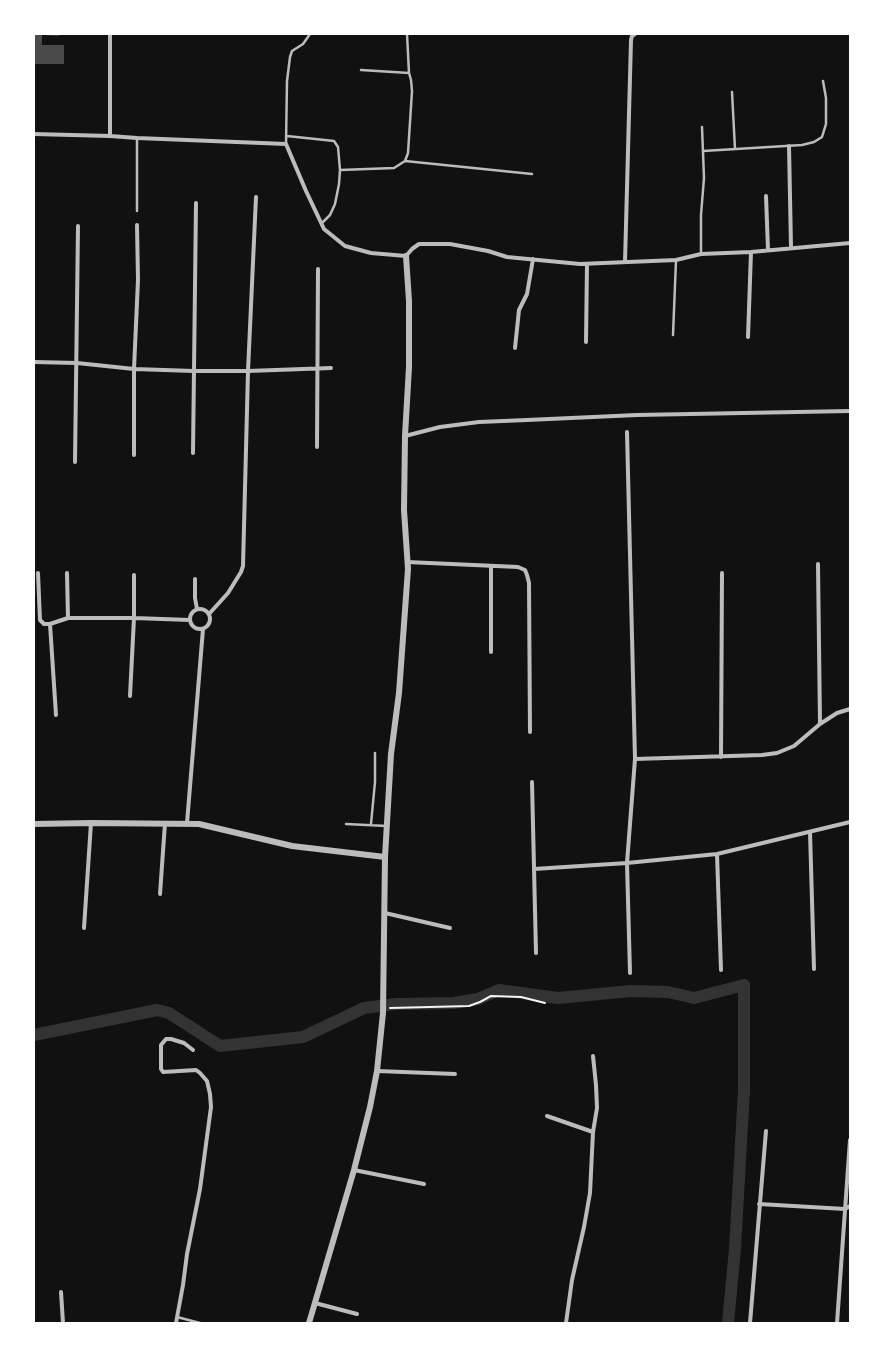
<!DOCTYPE html>
<style>
body{margin:0}
#map{position:relative;width:884px;height:1357px;overflow:hidden;background:#111;font-family:Cabin,sans-serif}
canvas{display:block}
.frame{position:absolute;inset:0;border:35px solid #fff;pointer-events:none}
</style>
<div id="map">
<canvas width="884" height="1357"></canvas>
<div class="frame"></div>
</div>
<script>
const ctx = document.querySelector('canvas').getContext('2d');
ctx.lineJoin = 'round';
const toPath = rows => new Path2D(rows.map(r => 'M' + r).join(''));
function stroke(path, color, width, dash) { ctx.strokeStyle = color; ctx.lineWidth = width; ctx.lineCap = dash ? 'butt' : 'round'; ctx.setLineDash(dash || []); ctx.stroke(path); }
function fill(path, color) { ctx.fillStyle = color; ctx.fill(path, 'evenodd'); }
stroke(toPath([
 [34,1035,157,1010,169,1013,220,1046,303,1037,364,1008,396,1004,454,1003,478,999,499,990,558,998,631,991,668,992,694,998,744,985,744,1090,735,1249,728,1323]
]), '#333', 12);
fill(toPath([
 [34,34,42,34,42,45,64,45,64,64,34,64],
 [42,34,59,34,59,36,42,35]
]), '#4a4a4a');
stroke(toPath([
 [390,1008,469,1006,480,1002,491,996,521,997,545,1003]
]), '#f5f5f5', 2);
stroke(toPath([
 [407,34,409,73],
 [732,92,735,149],
 [287,136,334,141,338,147,340,170],
 [137,138,137,211],
 [286,144,287,81,290,57,292,51,303,44,310,34],
 [703,151,802,145,814,142,822,137,826,124,826,98,823,81],
 [405,161,532,174],
 [322,223,330,215,335,204,339,184,340,170,394,168,405,161,408,153,412,91,411,80,409,73,361,70],
 [701,254,701,215,704,178,702,127],
 [673,335,676,260],
 [346,824,387,826],
 [371,824,375,782,375,753],
 [177,1317,200,1323]
]), '#bcbcbc', 2.5);
stroke(toPath([
 [110,34,110,136],
 [34,134,110,136,137,138,286,144,306,191,324,229,345,246,371,253,406,256,412,249,419,244,450,244,488,251,507,257,580,264,676,260,701,254,751,252,850,243],
 [789,146,791,247],
 [766,196,768,250],
 [625,262,631,40,632,36,635,34],
 [748,337,751,252],
 [586,342,587,264],
 [515,348,519,310,527,294,533,259],
 [34,362,77,363,134,369,194,371,248,371,331,368],
 [627,432,635,759,627,863,630,973],
 [405,436,440,427,479,422,527,420,637,415,850,411],
 [317,447,318,269],
 [193,453,196,203],
 [134,455,134,369,138,280,137,225],
 [75,462,78,226],
 [407,562,518,567,525,570,527,575,529,583,530,732],
 [818,564,820,724],
 [491,566,491,652],
 [38,573,40,620,44,624,50,624,68,618,134,618,190,620],
 [67,573,68,618],
 [195,579,195,598,197,609],
 '190 619a10 10 0 1 1 20 0a10 10 0 1 1-20 0Z',
 [209,614,228,593,241,572,243,566,248,371,256,197],
 [50,624,56,715],
 [130,696,134,618,134,575],
 [721,757,722,573],
 [635,759,762,755,777,753,794,746,820,724,837,713,850,709],
 [532,782,536,953],
 [187,823,203,629],
 [810,832,814,969],
 [717,854,721,970],
 [534,869,627,863,717,854,850,822],
 [160,894,165,823],
 [385,913,450,928],
 [84,928,91,823],
 [377,1071,455,1074],
 [547,1116,593,1132],
 [354,1170,424,1184],
 [759,1204,845,1209,850,1206],
 [61,1292,63,1323],
 [315,1303,357,1314],
 [176,1323,183,1285,187,1254,200,1189,211,1107,210,1094,207,1081,200,1073,196,1070,163,1072,161,1069,161,1045,166,1039,171,1039,184,1043,193,1050],
 [566,1323,572,1280,584,1227,590,1193,593,1132,597,1108,596,1085,593,1056],
 [750,1323,766,1131],
 [837,1323,850,1140]
]), '#bcbcbc', 4);
stroke(toPath([
 [34,824,91,823,199,824,292,846,385,857],
 [309,1323,354,1170,370,1107,377,1071,383,1013,385,857,391,754,399,693,408,569,404,510,405,436,409,367,409,301,406,256]
]), '#bcbcbc', 6);
</script>
